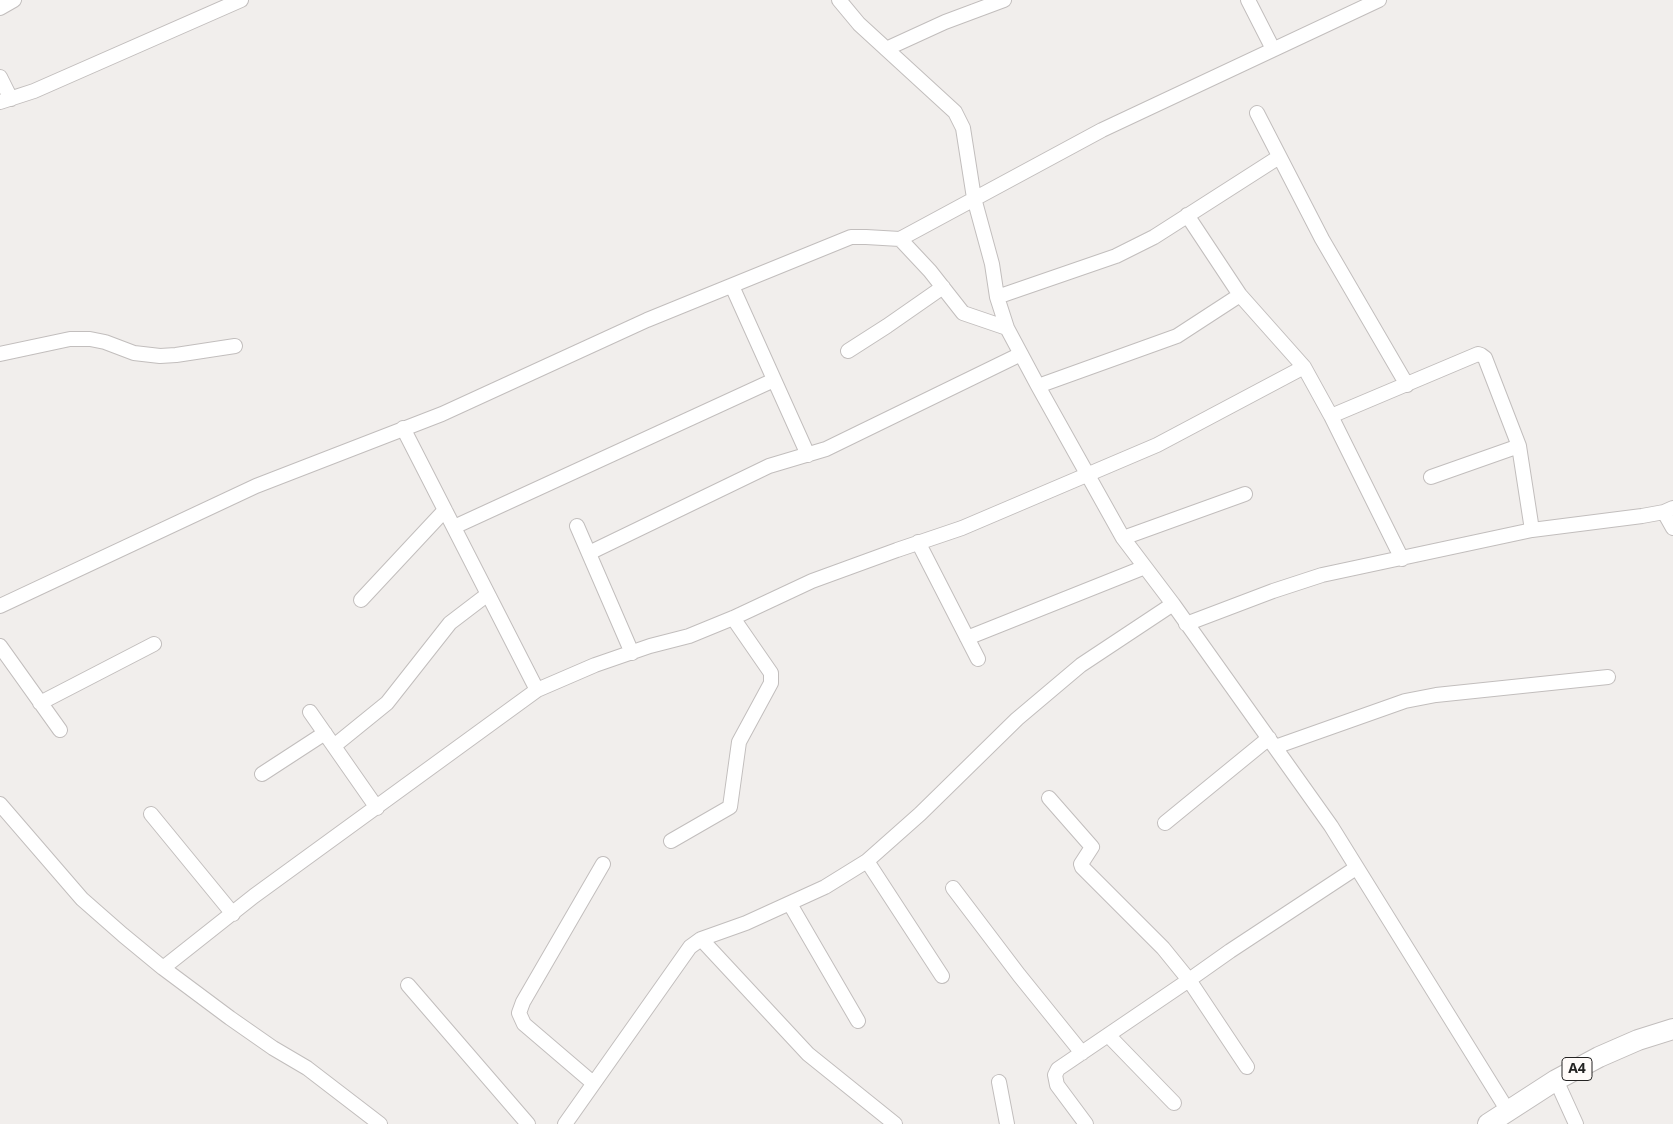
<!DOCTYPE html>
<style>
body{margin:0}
canvas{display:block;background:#f1eeec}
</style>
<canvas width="1673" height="1124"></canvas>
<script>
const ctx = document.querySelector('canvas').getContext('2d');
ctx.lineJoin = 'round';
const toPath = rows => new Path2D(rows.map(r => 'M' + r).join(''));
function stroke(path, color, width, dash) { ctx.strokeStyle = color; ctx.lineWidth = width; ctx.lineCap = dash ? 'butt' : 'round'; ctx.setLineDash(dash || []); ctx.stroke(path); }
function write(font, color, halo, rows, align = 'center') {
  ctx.font = font + ' "Open Sans",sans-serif'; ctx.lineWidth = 4; ctx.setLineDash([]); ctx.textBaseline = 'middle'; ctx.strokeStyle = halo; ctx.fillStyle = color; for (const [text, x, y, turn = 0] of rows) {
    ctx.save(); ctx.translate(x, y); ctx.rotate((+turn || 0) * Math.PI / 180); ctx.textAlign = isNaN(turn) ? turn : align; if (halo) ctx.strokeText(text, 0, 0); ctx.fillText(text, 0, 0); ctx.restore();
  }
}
const minor = toPath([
 [839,0,859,24,955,112,963,128,974,198,992,264,997,297,1007,328,1038,386,1123,538,1173,604,1331,826,1508,1111],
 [1248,0,1273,49],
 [0,8,14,0],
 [886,49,945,22,1004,0],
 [0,77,11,99],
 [0,102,34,91,241,0],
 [1257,113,1322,239,1407,385],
 [1187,215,1240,295,1304,367,1331,416,1402,559],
 [900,239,930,271,963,313,1007,328],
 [732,286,808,455],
 [997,297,1116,256,1154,237,1279,157],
 [848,351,887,326,943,287],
 [0,354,70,339,90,339,105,342,134,353,160,356,176,355,235,346],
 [1038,386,1177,336,1240,295],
 [1331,416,1478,354,1481,355,1485,358,1519,446,1532,530],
 [403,428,537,690],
 [1431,477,1519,446],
 [1664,512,1673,528],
 [577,526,632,653],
 [454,527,774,380],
 [1123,538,1245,494],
 [918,542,978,659],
 [589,553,769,466,826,449,1021,354],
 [361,600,445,510],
 [0,606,256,486,442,414,647,320,851,237,866,237,900,239,1102,130,1379,0],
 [1186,624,1273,591,1322,575,1532,530,1642,516,1664,512,1673,508],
 [967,638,1145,567],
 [0,646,60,730],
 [40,703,154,644],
 [310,712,377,808],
 [334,746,387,703,450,623,488,594],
 [1275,747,1405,701,1436,695,1608,677],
 [262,774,325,733],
 [1049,798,1092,847,1081,864,1082,867,1163,948,1189,980,1247,1067],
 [0,804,82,899,123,935,163,968,230,1018,273,1048,307,1068,380,1124],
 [151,814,233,914],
 [1165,823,1269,738],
 [671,841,730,807,739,742,771,683,771,673,733,618],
 [867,861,942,976],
 [953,888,1019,975,1082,1053],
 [790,904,858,1021],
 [701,939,808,1054,895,1124],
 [163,968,254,896,537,690,595,665,650,646,689,636,733,618,812,581,897,550,962,528,1157,445,1304,367],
 [408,985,528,1124],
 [1108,1035,1174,1103],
 [1556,1080,1576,1124],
 [999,1082,1007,1124],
 [593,1083,524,1024,519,1013,523,1002,603,864],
 [565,1124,690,947,701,939,746,923,825,887,867,861,920,814,1017,719,1081,665,1173,604],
 [1086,1124,1057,1085,1055,1075,1058,1069,1189,980,1230,951,1356,868]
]);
const highway = toPath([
 [1488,1124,1556,1080,1599,1057,1638,1040,1673,1029]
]);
stroke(minor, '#c2bebd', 16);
stroke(highway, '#c2bebd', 22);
stroke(minor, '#fff', 14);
stroke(highway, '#fff', 20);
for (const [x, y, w] of [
 [1577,1069,30]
]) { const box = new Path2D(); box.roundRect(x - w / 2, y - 11.5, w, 23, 4); ctx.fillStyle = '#fffbf9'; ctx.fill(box); stroke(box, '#242322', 1); }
write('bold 14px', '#242322', null, [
 ["A4",1577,1069]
]);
</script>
